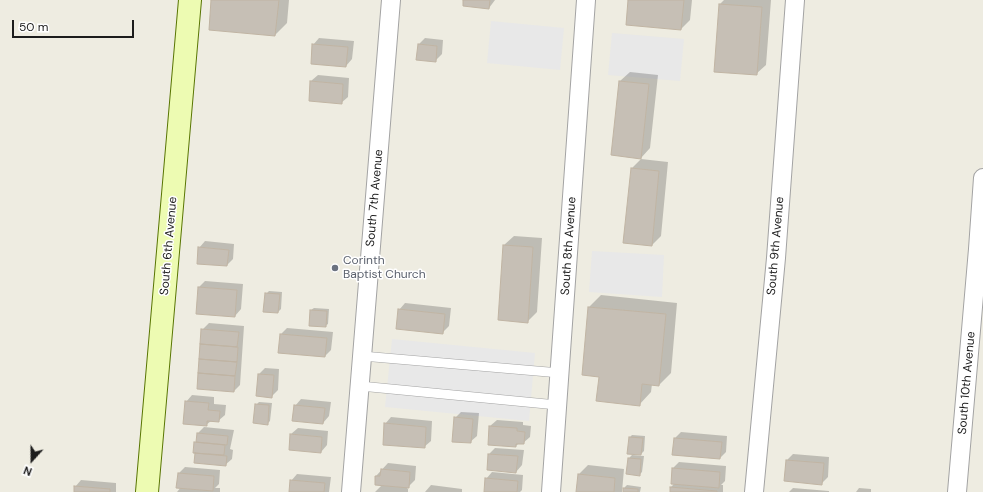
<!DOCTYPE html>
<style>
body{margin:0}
#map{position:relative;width:983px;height:492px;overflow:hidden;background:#eeece1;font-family:"DM Sans",sans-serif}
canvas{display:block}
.north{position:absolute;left:12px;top:440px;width:40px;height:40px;-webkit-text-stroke:3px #fff;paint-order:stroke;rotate:201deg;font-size:11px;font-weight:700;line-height:16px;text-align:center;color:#1c1c1c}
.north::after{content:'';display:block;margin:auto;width:14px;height:18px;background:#1c1c1c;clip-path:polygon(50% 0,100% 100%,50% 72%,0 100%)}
.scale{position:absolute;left:12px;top:20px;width:122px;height:18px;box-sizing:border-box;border:2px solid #1c1c1c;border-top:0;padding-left:5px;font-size:12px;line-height:14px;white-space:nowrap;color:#1c1c1c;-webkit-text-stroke:3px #fff;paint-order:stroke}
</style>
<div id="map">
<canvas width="983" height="492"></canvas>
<div class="north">N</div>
<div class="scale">50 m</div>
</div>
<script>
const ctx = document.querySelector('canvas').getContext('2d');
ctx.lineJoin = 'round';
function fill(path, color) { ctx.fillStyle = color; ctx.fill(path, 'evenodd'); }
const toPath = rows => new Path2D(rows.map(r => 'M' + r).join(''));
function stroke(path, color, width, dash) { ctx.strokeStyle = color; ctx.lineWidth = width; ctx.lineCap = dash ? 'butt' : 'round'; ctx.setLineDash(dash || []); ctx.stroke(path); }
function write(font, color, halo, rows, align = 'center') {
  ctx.font = font + ' "DM Sans",sans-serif'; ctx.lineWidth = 3; ctx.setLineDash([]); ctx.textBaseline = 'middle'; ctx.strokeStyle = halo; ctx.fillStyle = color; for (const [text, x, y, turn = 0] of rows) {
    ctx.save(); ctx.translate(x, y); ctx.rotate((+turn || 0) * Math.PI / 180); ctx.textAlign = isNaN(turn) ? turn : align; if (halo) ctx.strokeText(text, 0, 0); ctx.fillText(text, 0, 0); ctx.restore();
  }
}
fill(toPath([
 [491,21,564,28,560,70,487,63],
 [612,33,684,39,680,81,608,75],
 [592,251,664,255,662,297,589,292],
 [392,339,535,353,529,421,385,407]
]), '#e8e8e8');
fill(toPath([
 [212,0,289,0,287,23,275,35,210,29],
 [464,0,495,0,489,8],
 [629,0,692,0,690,20,681,29],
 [724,0,771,0,766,65,756,74,720,4],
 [319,38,354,41,352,59,346,66,313,45],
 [425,38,443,40,442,54,435,61,418,45],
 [630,72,658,75,650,148,641,158,620,81],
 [318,75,349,78,348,97,341,103,311,81],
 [641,159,668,162,661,236,652,245,632,168],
 [514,236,542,238,537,312,527,322,504,245],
 [205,241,234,244,233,259,227,265,199,248],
 [205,281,243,284,241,309,235,316,197,313,199,287],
 [269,291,282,292,281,309,278,312,266,294],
 [601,295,677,303,671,373,659,385,652,384,651,392,639,405,600,376,589,307],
 [405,303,451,308,449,326,443,332,399,310],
 [314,308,329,309,328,324,325,326,311,310],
 [209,323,244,326,240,385,234,391,202,330],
 [287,328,333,332,331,350,325,356,281,334],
 [265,368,279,369,278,390,271,397,259,374],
 [192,395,214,397,214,404,226,405,225,415,218,421,211,421,206,425,186,402],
 [301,399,331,402,329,416,323,423,295,406],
 [259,402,272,403,270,421,267,424,256,405],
 [461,412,479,413,477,436,470,442,455,418],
 [391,417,432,421,431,441,424,447,385,424],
 [497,420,523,422,523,425,531,426,530,437,523,443,519,443,516,446,490,426],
 [204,427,234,430,230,449,233,450,232,459,225,465,195,462,195,443,197,440,198,433],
 [298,428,328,431,327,445,321,452,291,434],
 [681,432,727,436,726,452,720,458,675,438],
 [632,435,645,436,644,451,641,454,629,438],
 [495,448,524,450,522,465,516,472,489,454],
 [793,454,829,457,828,477,821,484,787,460],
 [632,455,644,456,642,472,639,475,629,458],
 [679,462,726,466,725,481,721,485,723,485,723,492,671,492,671,487,675,483,673,468],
 [388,463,416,466,415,480,407,488,408,489,408,492,375,492,382,485,376,476],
 [588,465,624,469,622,492,577,492,579,474],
 [185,467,220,470,219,484,215,488,220,488,220,492,177,492,181,487,179,473],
 [492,472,523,475,522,490,520,492,485,492,486,479],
 [297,474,331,477,329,492,290,492,291,481],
 [81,480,116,483,116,492,75,492,75,487],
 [431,485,462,489,462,492,425,492],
 [627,485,641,487,640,492,624,492,624,488],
 [793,488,829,491,829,492,789,492],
 [859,488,871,489,871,492,856,492]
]), '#0003');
const building = toPath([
 [211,0,279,0,275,36,209,30,211,0],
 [463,0,490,0,489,9,463,6,463,0],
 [628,0,684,0,681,30,626,25,628,0],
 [719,4,762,7,757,75,714,72,719,4],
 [312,44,348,47,346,67,311,64,312,44],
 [418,44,437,46,436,62,416,60,418,44],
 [310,81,343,84,342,104,309,101,310,81],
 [619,81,649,84,641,159,611,155,619,81],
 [631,168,659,171,652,246,623,243,631,168],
 [503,245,533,247,528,323,498,320,503,245],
 [198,247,229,250,227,266,197,264,198,247],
 [198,287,237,290,235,317,196,314,198,287],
 [265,293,280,294,278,313,263,312,265,293],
 [588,307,666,314,659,386,642,384,640,406,596,401,599,377,582,375,588,307],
 [398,309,445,314,443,334,396,329,398,309],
 [310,310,327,311,326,327,309,326,310,310],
 [201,329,239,332,237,347,200,344,201,329],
 [280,334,327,338,325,357,278,353,280,334],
 [200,344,238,347,237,362,199,359,200,344],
 [199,359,237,362,235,376,198,373,199,359],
 [198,373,235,376,234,392,197,389,198,373],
 [258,374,274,375,272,398,256,396,258,374],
 [185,401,209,403,208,410,220,411,219,422,207,421,207,426,183,424,185,401],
 [255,404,269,405,268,425,253,423,255,404],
 [294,405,325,408,323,424,292,421,294,405],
 [454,417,473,419,471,443,452,442,454,417],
 [384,423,426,427,425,448,383,445,384,423],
 [489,426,517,428,517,431,525,432,524,444,516,444,516,447,488,445,489,426],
 [197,433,228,436,227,445,196,442,197,433],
 [290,434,322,437,321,453,289,450,290,434],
 [629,437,643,438,641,455,627,454,629,437],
 [674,438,722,442,720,459,672,455,674,438],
 [194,442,225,445,224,455,193,453,194,442],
 [195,453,227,456,226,466,194,463,195,453],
 [488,454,518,456,516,473,487,470,488,454],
 [628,458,641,459,640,476,626,474,628,458],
 [786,460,824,463,822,485,784,481,786,460],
 [672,468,720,472,719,488,671,484,672,468],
 [381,469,410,472,409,488,375,485,375,476,380,476,381,469],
 [178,473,214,476,213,491,176,488,178,473],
 [578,474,615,478,614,492,576,492,578,474],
 [485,478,518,481,517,492,484,492,485,478],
 [290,480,325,483,324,492,289,492,290,480],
 [74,486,110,489,110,492,74,492,74,486],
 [670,487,717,491,717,492,670,492,670,487],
 [623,488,638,489,638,492,623,492,623,488]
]);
fill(building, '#c6bfb5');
stroke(building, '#c0b4a3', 1);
const lane = toPath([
 [362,356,560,373],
 [360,386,557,405]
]);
const street = toPath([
 [351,492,391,0],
 [551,492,586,0],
 [754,492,776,258,795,0],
 [957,492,978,249,983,178]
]);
const secondary = toPath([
 [147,492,190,0]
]);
stroke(lane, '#a3a3a3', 10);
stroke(street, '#a3a3a3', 20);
stroke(secondary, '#587502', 24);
stroke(lane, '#fff', 9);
stroke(street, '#fff', 18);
stroke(secondary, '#edfbb2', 22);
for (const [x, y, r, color] of [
 [335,268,4,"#6b7280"]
]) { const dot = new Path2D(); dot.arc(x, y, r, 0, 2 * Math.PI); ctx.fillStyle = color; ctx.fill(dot); stroke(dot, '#fff', 1.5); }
write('12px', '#1c1c1c', '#fff', [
 ["South 7th Avenue",375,198,-85],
 ["South 6th Avenue",169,246,-85],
 ["South 8th Avenue",569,246,-86],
 ["South 9th Avenue",776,246,-85],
 ["South 10th Avenue",967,383,-85]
]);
write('12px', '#5b616d', '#fff', [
 ["Corinth",343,261],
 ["Baptist Church",343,275]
], 'left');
</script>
